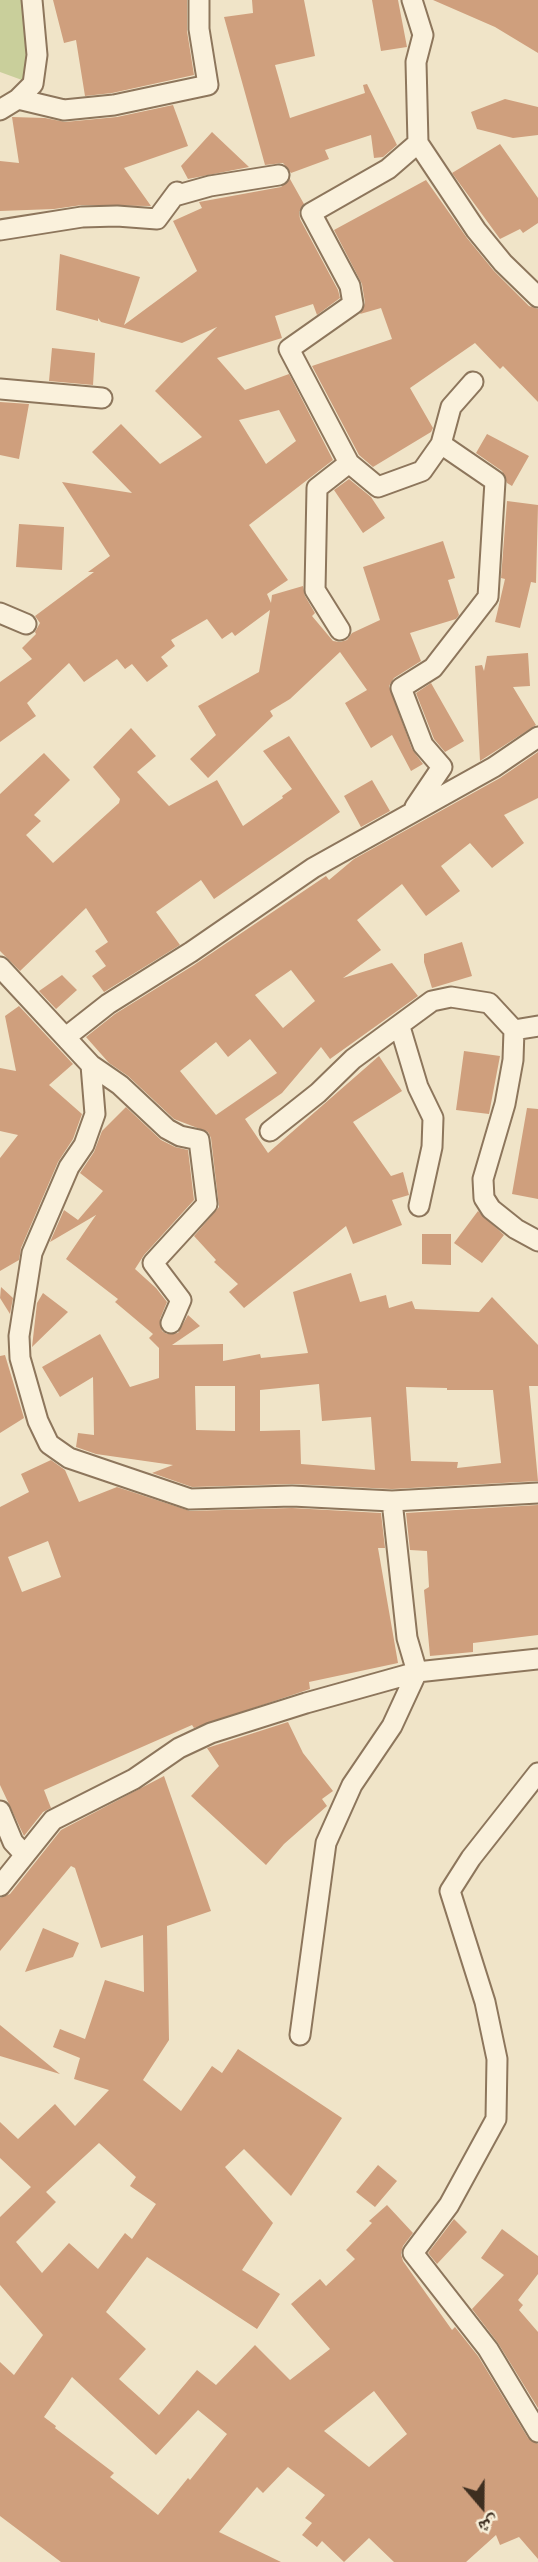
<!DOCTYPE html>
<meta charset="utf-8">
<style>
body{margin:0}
#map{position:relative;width:538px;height:2562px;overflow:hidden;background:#f0e4c8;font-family:"Noto Serif","Noto Naskh Arabic",serif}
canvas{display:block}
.north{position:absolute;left:447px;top:2471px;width:70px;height:70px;-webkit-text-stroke:5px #f7eed8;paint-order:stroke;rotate:160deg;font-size:19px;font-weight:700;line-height:28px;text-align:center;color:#3d2e20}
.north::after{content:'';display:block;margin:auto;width:24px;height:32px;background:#3d2e20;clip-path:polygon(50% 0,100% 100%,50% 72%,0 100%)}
</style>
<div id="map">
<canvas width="538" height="2562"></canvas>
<div class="north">ش</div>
</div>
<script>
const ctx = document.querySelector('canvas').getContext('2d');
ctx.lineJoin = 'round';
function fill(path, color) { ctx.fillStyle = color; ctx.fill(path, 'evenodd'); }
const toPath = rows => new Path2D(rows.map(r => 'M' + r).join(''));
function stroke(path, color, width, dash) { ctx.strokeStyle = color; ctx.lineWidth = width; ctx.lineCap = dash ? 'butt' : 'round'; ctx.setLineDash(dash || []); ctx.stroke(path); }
fill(toPath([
 [0,0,32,0,33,84,0,72]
]), '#c9cf9b');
fill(toPath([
 [53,0,187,0,187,31,194,75,112,93,85,96,76,40,64,43],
 [252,0,304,0,315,56,275,65,290,118,365,93,363,85,367,84,397,145,383,157,374,158,371,135,325,150,329,159,291,173,283,163,265,165,224,17,253,13],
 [372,0,398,0,407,47,381,51],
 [433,0,538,0,538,53,495,27],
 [505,99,538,107,538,135,513,138,477,129,471,112],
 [173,105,188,146,124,168,151,206,82,205,54,209,0,211,0,161,19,163,12,117,45,118,65,122,117,117],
 [212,132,249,167,188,179,181,166],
 [500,144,538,198,538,223,523,233,520,229,500,239,452,173],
 [290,179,304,204,299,212,300,219,338,290,340,298,317,315,313,304,275,316,282,338,217,358,245,390,289,374,333,460,249,525,288,580,267,594,271,603,272,595,303,586,305,596,315,613,312,616,333,641,340,642,347,640,352,633,380,620,363,567,443,541,455,578,448,580,459,615,456,619,410,633,421,661,394,678,389,686,412,749,423,764,411,771,392,735,371,748,345,703,367,690,340,652,290,699,270,711,273,716,208,778,190,759,216,735,198,706,259,672,270,610,235,636,232,632,222,639,207,619,171,640,175,646,161,657,168,666,147,682,132,664,125,669,117,659,84,682,69,663,27,703,36,716,0,742,0,682,32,659,22,648,36,634,35,632,40,623,35,616,94,572,88,572,110,556,62,482,132,493,92,452,121,424,160,464,202,437,155,391,217,327,182,343,101,322,98,318,98,321,56,310,60,254,140,277,124,325,197,271,173,221,202,208,199,202,281,187],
 [279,410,296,441,266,464,239,420],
 [426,180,467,238,494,271,529,306,538,309,538,402,503,366,500,369,475,343,410,388,433,428,431,432,373,467,359,455,312,366,392,339,381,308,360,314,365,303,362,284,334,230],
 [52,348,95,353,93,385,49,381],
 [0,402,29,404,19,459,0,455],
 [487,434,529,456,512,486,507,483,502,471,476,453],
 [349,479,371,497,385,518,363,533,334,490],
 [507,501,538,505,536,583,531,582,520,628,495,622,505,579,501,578],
 [19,524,64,527,62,570,16,567],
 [528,653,530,686,513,687,536,725,480,761,475,666,482,665,484,671,487,656],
 [431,683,464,741,445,752,434,739,416,693],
 [131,728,156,756,137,772,169,806,217,780,243,826,283,798,282,796,292,789,263,751,289,736,340,812,214,899,201,880,156,912,180,945,104,992,92,976,106,966,95,951,108,942,86,908,20,971,0,951,0,794,44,753,70,780,34,815,41,821,26,835,53,863,119,803,120,799,93,767],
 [538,752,538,798,504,815,524,843,492,868,470,843,441,866,460,891,426,916,402,884,357,920,381,950,343,978,392,963,418,996,330,1059,321,1047,282,1093,245,1119,268,1153,379,1056,402,1091,353,1122,391,1176,403,1172,409,1195,392,1200,402,1225,353,1244,346,1226,244,1308,229,1292,238,1284,214,1262,216,1260,194,1236,219,1207,211,1138,208,1132,174,1119,128,1076,109,1063,86,1037,115,1014,194,965,326,876,329,880,354,859,500,778],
 [291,970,315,1001,283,1028,255,995],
 [250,1039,277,1073,216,1115,180,1071,216,1042,228,1057],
 [372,780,390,811,361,827,344,796],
 [462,942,472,976,432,988,424,962,424,954],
 [62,975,77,990,56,1009,39,991],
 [19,1006,73,1064,49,1085,82,1114,73,1139,58,1162,21,1248,19,1260,0,1271,0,1158,18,1135,0,1131,0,1068,16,1071,5,1016],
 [464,1051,500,1056,489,1114,456,1110],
 [126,1107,161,1140,175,1147,188,1150,194,1200,144,1255,135,1269,156,1288,167,1302,160,1319,162,1331,167,1334,178,1333,188,1315,200,1326,172,1345,223,1344,223,1361,260,1354,261,1358,308,1353,293,1292,351,1273,360,1302,386,1295,389,1308,412,1301,415,1309,479,1312,492,1297,538,1345,538,1386,529,1386,538,1481,392,1489,293,1484,192,1487,152,1473,173,1465,96,1454,76,1447,78,1433,94,1435,93,1377,60,1397,42,1367,100,1334,130,1387,159,1378,159,1348,149,1338,153,1334,115,1302,118,1299,66,1259,96,1215,50,1242,64,1210,78,1220,103,1191,80,1173,94,1152,102,1131],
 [319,1384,322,1421,371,1417,375,1470,301,1464,300,1430,260,1431,260,1390],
 [195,1386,235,1386,235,1431,196,1430],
 [406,1387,447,1388,447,1390,493,1390,501,1463,457,1468,458,1462,411,1461],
 [527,1108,538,1109,538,1199,512,1194],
 [478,1211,504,1235,482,1263,454,1243],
 [422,1234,451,1234,451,1265,422,1264],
 [1,1287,13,1298,10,1314,0,1298],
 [43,1293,68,1312,32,1347,37,1303],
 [5,1355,24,1418,0,1433,0,1356],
 [51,1460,65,1470,79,1502,117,1487,190,1511,292,1508,381,1513,385,1548,378,1548,398,1663,309,1682,310,1689,194,1728,192,1725,44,1790,51,1808,43,1812,24,1836,0,1785,0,1507,29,1492,21,1474],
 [48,1541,61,1577,22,1592,8,1557],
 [538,1505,538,1635,473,1643,473,1652,430,1656,424,1590,429,1587,427,1551,410,1550,406,1513],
 [288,1722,303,1753,333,1791,322,1799,327,1806,284,1844,266,1865,191,1796,219,1766,207,1748],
 [164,1776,211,1911,167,1926,169,2040,143,2080,181,2111,212,2066,222,2073,238,2049,342,2118,291,2196,244,2149,225,2167,273,2223,242,2270,280,2294,257,2329,147,2257,106,2312,146,2349,119,2379,159,2415,197,2370,216,2385,255,2345,290,2380,330,2349,291,2304,320,2279,326,2286,355,2259,346,2250,372,2223,369,2221,387,2205,413,2233,403,2246,401,2254,403,2261,452,2330,455,2327,478,2356,528,2438,538,2444,538,2559,519,2537,500,2545,496,2535,466,2562,394,2562,369,2538,344,2562,322,2541,317,2547,302,2535,312,2523,305,2518,325,2495,288,2467,263,2493,257,2487,219,2532,281,2562,61,2562,0,2516,0,2362,14,2375,43,2335,0,2285,0,2217,31,2187,0,2158,0,2122,18,2139,55,2104,75,2126,109,2090,74,2079,80,2058,53,2047,60,2029,85,2039,105,1980,144,1992,143,1935,101,1948,75,1868,71,1866,0,1951,0,1898,10,1894,61,1830],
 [99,2143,136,2177,130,2186,156,2204,132,2239,125,2233,98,2269,69,2243,42,2273,16,2242,56,2202,46,2192],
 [72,2377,156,2455,198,2410,227,2434,190,2480,188,2478,158,2515,110,2477,114,2473,55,2428,56,2426,44,2417],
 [374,2391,407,2434,369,2467,324,2431],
 [43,1928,79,1943,73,1957,25,1972],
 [0,2025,60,2074,0,2056],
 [378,2165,397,2181,375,2207,356,2192],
 [454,2219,467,2232,437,2264,428,2253],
 [502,2229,538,2256,538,2274,518,2300,523,2305,519,2310,538,2332,538,2408,498,2343,472,2309,504,2275,481,2258]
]), '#cf9f7d');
const street = toPath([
 [412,0,423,35,416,62,418,143,476,230,503,263,538,297],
 [18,99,64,110,114,105,208,85,199,29,199,0],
 [0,110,18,99,33,84,37,55,32,0],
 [0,230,82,217,117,216,157,219,177,192,178,195,210,186,279,175],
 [0,389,102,398],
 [349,463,378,487,422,471,441,444,451,407,473,382],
 [0,613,26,624],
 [340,630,315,590,317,488,349,463,289,349,353,304,350,286,311,213,388,169,418,143],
 [415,807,442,767,423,745,401,688,433,668,488,597,495,481,441,444],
 [0,967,91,1065,120,1085,167,1129,180,1136,199,1140,207,1204,153,1263,181,1300,171,1323],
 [400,1027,418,1087,433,1118,432,1147,419,1206],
 [514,1030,538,1026],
 [66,1037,108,1004,191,952,313,868,494,767,538,737],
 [91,1065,95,1114,84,1145,69,1167,32,1253,19,1336,20,1358,38,1421,49,1444,69,1458,190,1499,292,1496,392,1501,538,1493],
 [270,1131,318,1093,353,1059,432,1001,451,997,489,1003,514,1030,513,1060,505,1104,483,1179,484,1198,491,1209,516,1229,538,1241],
 [538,1773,471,1858,450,1891,485,2002,497,2059,496,2119,449,2205,413,2253,488,2349,538,2432],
 [0,1811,13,1842,25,1855],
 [0,1886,53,1820,134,1779,179,1748,211,1733,306,1703,417,1672,538,1659],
 [300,2035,326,1843,352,1785,392,1726,417,1672,407,1638,392,1501]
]);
stroke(street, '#8d765c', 23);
stroke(street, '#faf1dc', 19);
</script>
